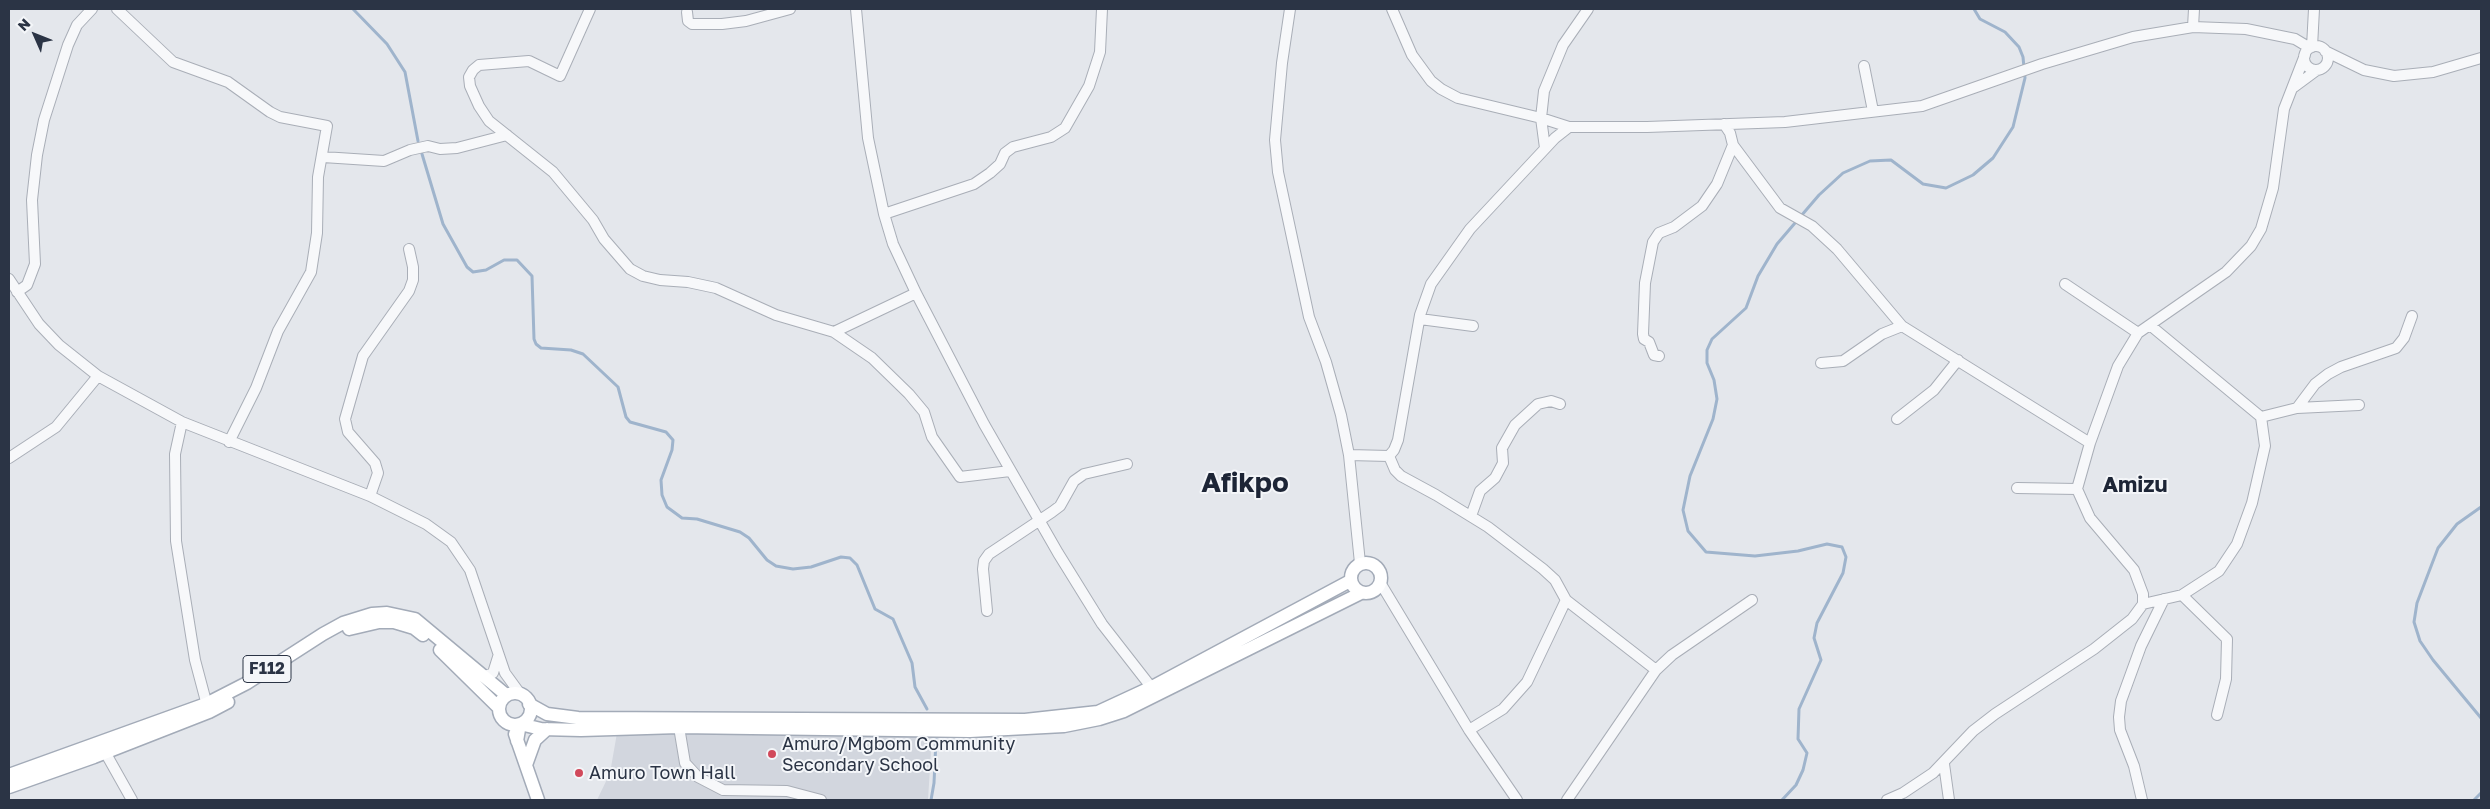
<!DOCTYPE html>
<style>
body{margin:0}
#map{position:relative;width:2490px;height:809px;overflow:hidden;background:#e4e7ec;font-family:"Golos Text",sans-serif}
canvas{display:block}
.frame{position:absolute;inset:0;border:10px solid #2b3445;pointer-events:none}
.north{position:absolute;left:10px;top:10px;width:50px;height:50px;-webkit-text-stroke:4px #f4f6f9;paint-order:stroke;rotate:314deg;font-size:14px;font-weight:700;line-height:20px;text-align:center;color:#2b3445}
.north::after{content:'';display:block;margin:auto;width:18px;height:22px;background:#2b3445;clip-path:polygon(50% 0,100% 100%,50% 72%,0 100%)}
</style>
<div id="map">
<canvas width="2490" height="809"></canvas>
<div class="frame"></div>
<div class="north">N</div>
</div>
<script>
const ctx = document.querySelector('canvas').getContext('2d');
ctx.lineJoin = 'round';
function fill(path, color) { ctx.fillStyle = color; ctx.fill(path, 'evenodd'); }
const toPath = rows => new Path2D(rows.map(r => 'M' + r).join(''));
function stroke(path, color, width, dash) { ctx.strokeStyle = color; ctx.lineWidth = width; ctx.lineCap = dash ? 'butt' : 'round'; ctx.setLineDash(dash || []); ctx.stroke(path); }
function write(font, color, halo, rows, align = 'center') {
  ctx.font = font + ' "Golos Text",sans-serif'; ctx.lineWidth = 4; ctx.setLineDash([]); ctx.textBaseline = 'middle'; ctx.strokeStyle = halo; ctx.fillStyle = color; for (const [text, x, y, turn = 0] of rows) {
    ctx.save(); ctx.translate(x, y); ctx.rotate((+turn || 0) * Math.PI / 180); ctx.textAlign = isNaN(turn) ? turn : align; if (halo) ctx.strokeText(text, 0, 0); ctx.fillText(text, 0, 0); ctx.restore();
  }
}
fill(toPath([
 [688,732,932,735,928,800,597,800,610,773,617,733]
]), '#d2d6de');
stroke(toPath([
 [353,9,387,44,405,72,418,141],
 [422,154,443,224,467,267,473,272,486,270,504,260,517,260,532,276,534,339,536,344,541,348,571,350,583,354,618,387,626,417,630,422,666,432,673,440,672,450,661,480,662,495,667,507,682,518,697,519,740,532,749,538,767,560,776,566,793,569,811,567,841,557,850,558,857,565,875,609,893,619,912,663,915,687,927,709],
 [2481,507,2457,524,2438,548,2417,603,2414,622,2420,641,2433,660,2481,718],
 [931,800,934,783,936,739],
 [1782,800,1796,785,1803,770,1807,753,1798,739,1799,709,1821,660,1814,638,1817,623,1843,573,1846,557,1842,547,1827,544,1798,551,1755,556,1706,552,1688,531,1683,510,1690,476,1713,419,1717,399,1714,380,1707,363,1707,350,1712,339,1746,308,1758,276,1777,244,1819,195,1843,173,1870,161,1891,160,1923,184,1946,188,1973,175,1993,158,2013,127,2025,78,2023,57,2019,47,2005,32,1980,19,1974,9],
 [2474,800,2481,793]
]), '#9fb4cc', 3);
const minor = toPath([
 [117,9,173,62,228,82,270,112,280,117,327,126,318,177,317,233,311,272,278,331,256,388,229,442],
 [590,9,560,76,529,61,479,65,473,70,469,77,470,86,479,106,489,121,553,172,593,220,604,239,630,269,643,276,660,280,688,282,716,288,776,315,834,332,872,358,909,394,924,412,932,437,960,477,1010,471],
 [856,9,868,138,884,214,893,244,916,293,984,424,1058,553,1102,624,1155,692],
 [1290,9,1282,63,1275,140,1278,172,1309,317,1326,362,1341,415,1349,455,1360,563],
 [1392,9,1412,55,1431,81,1441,89,1458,98,1541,118,1569,127,1647,127,1785,122,1922,106,2042,64,2133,37,2193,27,2246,29,2295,39,2310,48],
 [687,12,688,21,692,24,722,24,746,21,790,9],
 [2193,27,2194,9],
 '2304 58a12 12 0 1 1 24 0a12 12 0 1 1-24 0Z',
 [2312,47,2314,9],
 [2325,51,2364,70,2394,76,2433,72,2481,58],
 [1864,66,1873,111],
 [2294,87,2317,70],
 [1733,145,1780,208,1812,226,1837,249,1902,326,2090,443],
 [1545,148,1541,118,1544,91,1563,45,1588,9],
 [323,157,384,161,410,150,428,146,440,149,457,148,507,135],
 [884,214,974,184,990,173,1000,164,1005,153,1013,147,1051,137,1065,128,1089,86,1100,52,1102,9],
 [9,279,39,324,59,345,98,376,182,422,370,496,426,524,451,542,470,570,505,673,521,695],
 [2065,284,2138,333],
 [17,292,27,285,35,264,32,200,37,155,44,120,68,45,77,25,92,9],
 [1420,319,1473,326],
 [834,332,916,293],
 [1659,356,1654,355,1649,342,1644,339,1643,334,1645,283,1653,242,1659,233,1674,227,1702,206,1717,184,1733,145,1730,133,1724,124],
 [1821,363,1843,361,1882,334,1902,326],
 [2297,408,2359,405],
 [2261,417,2297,408,2315,384,2328,374,2341,367,2396,348,2404,338,2412,316],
 [1897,419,1934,390,1958,360],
 [182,422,175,454,176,541,195,660,208,709],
 [1349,455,1389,456,1394,450,1398,440,1420,315,1431,284,1470,229,1555,138,1569,127],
 [1389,456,1395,470,1401,476,1436,495,1488,527,1543,569,1555,580,1566,600,1656,670],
 [9,458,56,427,98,376],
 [2017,488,2077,489],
 [370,496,378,473,375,463,348,432,345,419,363,356,409,291,413,280,413,267,409,249],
 [1471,516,1480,491,1495,478,1503,463,1502,448,1515,425,1538,404,1551,401,1560,404],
 [1381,584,1469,730,1517,800],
 [2182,595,2227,639,2226,679,2217,715],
 [2143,604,2182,595,2219,571,2237,544,2252,503,2265,446,2261,417,2151,326],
 [987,611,983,569,984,561,989,554,1052,512,1060,506,1074,481,1084,474,1127,464],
 [483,677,493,673,498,657],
 [679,727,685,763,698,777,723,790,787,791,821,800],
 [1469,730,1503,709,1527,682,1566,600],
 [105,752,132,800],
 [1944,764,1949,800],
 [1567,800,1656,670,1672,655,1752,600],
 [1887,800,1903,793,1933,773,1973,731,1995,714,2094,649,2132,619,2143,604,2143,594,2134,570,2090,518,2077,489,2090,443,2118,366,2138,333,2226,272,2251,246,2261,229,2273,188,2284,109,2305,55],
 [2142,800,2134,766,2120,730,2119,717,2121,701,2141,646,2164,599]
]);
const major = toPath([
 '1351 578a15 15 0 1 1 30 0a15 15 0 1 1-30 0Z',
 [349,629,379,622,394,622,414,628,423,635],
 [440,650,499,708],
 '499 709a16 16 0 1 1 32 0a16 16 0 1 1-32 0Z',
 [529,704,547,714,578,718,1025,720,1098,712,1152,687,1350,581],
 [515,734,538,800],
 [517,741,520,724,541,729,581,730,679,727,970,731,1064,726,1099,719,1124,711,1361,593],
 [526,765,535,740,547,729],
 [9,775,206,704,247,683,323,634,343,623,372,614,387,613,415,619,505,694],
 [9,787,94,757,209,712,228,702]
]);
stroke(minor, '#a9aeb7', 12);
stroke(major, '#a3abb8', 15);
stroke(minor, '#f7f8fa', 10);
stroke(major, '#fff', 12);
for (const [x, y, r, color] of [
 [772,754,5,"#d1495b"],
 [579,773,5,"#d1495b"]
]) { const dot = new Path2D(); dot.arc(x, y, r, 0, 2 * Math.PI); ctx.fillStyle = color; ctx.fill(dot); stroke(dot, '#f4f6f9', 2); }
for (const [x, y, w] of [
 [267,669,48]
]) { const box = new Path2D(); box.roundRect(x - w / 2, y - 13.5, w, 27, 4); ctx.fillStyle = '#f4f6f9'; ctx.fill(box); stroke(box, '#2b3445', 1); }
write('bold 16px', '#2b3445', null, [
 ["F112",267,669]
]);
write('18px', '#2b3445', '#f4f6f9', [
 ["Amuro/Mgbom Community",782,744],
 ["Secondary School",782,765],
 ["Amuro Town Hall",589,773]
], 'left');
write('bold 22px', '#1d2536', '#f4f6f9', [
 ["Amizu",2135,485]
]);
write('bold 28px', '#1d2536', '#f4f6f9', [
 ["Afikpo",1245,483]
]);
</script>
